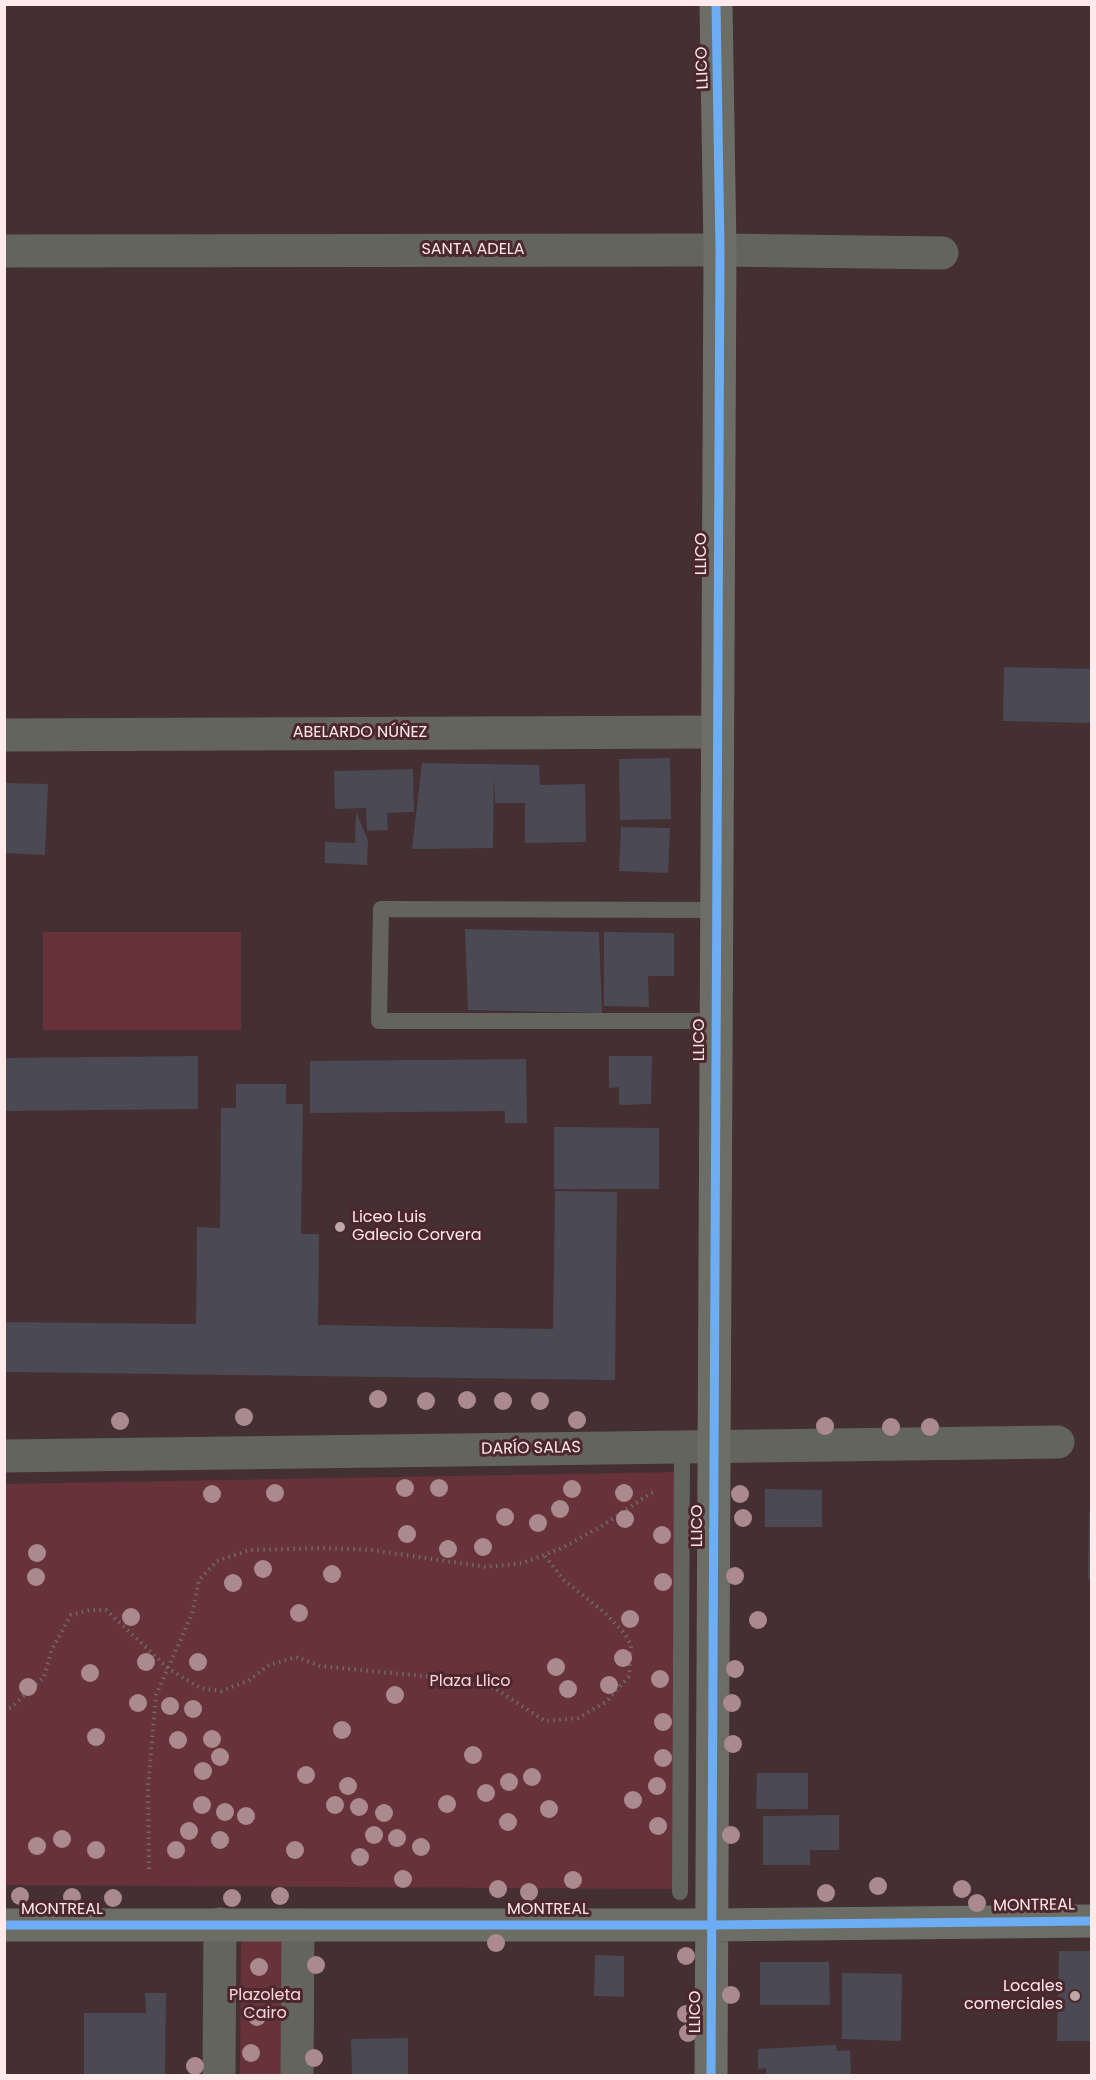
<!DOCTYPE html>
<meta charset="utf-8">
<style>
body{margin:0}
#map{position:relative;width:1096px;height:2080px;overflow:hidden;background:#442f32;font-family:Poppins,sans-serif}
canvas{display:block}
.frame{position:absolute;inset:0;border:6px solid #feeaeb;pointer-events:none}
</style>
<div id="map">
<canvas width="1096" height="2080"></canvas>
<div class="frame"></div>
</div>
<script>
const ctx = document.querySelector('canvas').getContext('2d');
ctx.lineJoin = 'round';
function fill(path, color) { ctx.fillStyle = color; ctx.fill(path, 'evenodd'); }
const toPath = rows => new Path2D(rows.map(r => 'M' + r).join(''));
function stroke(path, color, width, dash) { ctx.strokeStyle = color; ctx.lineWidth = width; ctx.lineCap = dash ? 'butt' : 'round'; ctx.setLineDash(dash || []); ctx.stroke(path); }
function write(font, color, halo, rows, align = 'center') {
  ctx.font = font + ' Poppins,sans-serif'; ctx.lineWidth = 6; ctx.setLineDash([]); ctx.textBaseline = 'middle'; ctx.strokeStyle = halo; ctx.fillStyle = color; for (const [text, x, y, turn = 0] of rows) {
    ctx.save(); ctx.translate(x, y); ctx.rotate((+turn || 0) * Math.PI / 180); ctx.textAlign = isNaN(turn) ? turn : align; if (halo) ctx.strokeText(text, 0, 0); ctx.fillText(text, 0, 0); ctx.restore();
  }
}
fill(toPath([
 [43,932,241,932,241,1030,43,1030],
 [676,1472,676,1889,5,1885,4,1484],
 [241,1935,290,1935,288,2075,240,2076]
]), '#673239');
fill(toPath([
 [1004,667,1092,669,1092,723,1003,721],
 [670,758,671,819,620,820,619,759],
 [422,763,539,765,540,785,585,784,586,842,525,843,525,803,495,803,494,773,493,848,412,849],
 [413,769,414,812,387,813,388,830,367,831,366,808,335,809,334,771],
 [4,783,48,784,45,855,6,853],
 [356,812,368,840,367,865,325,863,325,842,355,843],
 [621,827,670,828,668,873,619,871],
 [465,929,599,932,602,1013,468,1010],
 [604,932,674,933,674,976,648,976,649,1007,604,1006],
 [198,1056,198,1109,4,1111,4,1058],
 [609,1056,652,1056,651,1104,619,1105,619,1087,609,1088],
 [526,1059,527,1123,505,1123,505,1111,310,1113,310,1061],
 [236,1084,286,1084,286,1104,303,1104,301,1234,319,1234,318,1325,553,1329,555,1191,617,1192,615,1380,4,1372,4,1322,196,1324,197,1227,220,1228,221,1108,236,1108],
 [554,1127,659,1128,659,1189,554,1189],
 [765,1489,822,1490,822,1527,765,1527],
 [1089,1512,1092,1512,1092,1580,1088,1579],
 [757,1773,808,1773,808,1809,756,1809],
 [839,1815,839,1850,810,1850,810,1865,763,1865,763,1816],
 [1059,1951,1092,1951,1092,2041,1057,2041],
 [595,1955,624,1956,624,1997,594,1996],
 [760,1962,829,1962,830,2005,760,2005],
 [842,1973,902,1974,901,2041,842,2039],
 [145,1993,166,1993,165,2076,84,2076,84,2013,146,2013],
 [408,2038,408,2074,352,2076,351,2039],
 [836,2045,837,2051,850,2050,851,2076,766,2076,766,2068,758,2069,758,2049]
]), '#4b4953');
stroke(toPath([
 [4,1711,12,1707,44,1677,52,1649,71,1615,90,1610,106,1610,169,1669,200,1688,221,1691,248,1681,269,1665,296,1657,320,1666,433,1677,494,1688,545,1721,578,1718,606,1702,629,1676,631,1645,625,1634,605,1613,564,1580,544,1555],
 [149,1869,148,1787,156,1695,192,1614,199,1580,217,1561,250,1550,325,1548,372,1550,486,1567,523,1563,562,1548,600,1527,648,1495,656,1491]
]), '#6f6b68', 4, [1.5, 4.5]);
stroke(toPath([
 [715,1021,379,1021,381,909,716,910],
 [680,1892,682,1447]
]), '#63645c', 16);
stroke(toPath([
 [4,251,720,250,942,253],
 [4,735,716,732],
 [4,1456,1058,1442],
 [219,2076,220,1924],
 [297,2076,298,1925]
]), '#63645c', 33);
stroke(toPath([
 [4,1925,711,1925,1092,1921],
 [711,2076,720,250,716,4]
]), '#6c6e66', 33);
stroke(toPath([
 [4,1925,711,1925,1092,1921],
 [711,2076,720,250,716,4]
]), '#6dadf4', 9);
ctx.fillStyle = '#ab8a8e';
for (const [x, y] of [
 [378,1399],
 [467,1400],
 [426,1401],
 [503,1401],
 [540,1401],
 [244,1417],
 [577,1420],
 [120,1421],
 [825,1426],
 [891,1427],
 [930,1427],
 [405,1488],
 [439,1488],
 [572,1489],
 [275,1493],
 [624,1493],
 [212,1494],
 [740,1494],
 [560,1509],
 [505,1517],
 [743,1518],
 [625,1519],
 [538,1523],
 [407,1534],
 [662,1535],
 [483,1547],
 [448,1549],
 [37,1553],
 [263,1569],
 [332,1574],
 [735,1576],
 [36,1577],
 [663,1582],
 [233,1583],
 [299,1613],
 [131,1617],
 [630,1619],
 [758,1620],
 [623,1658],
 [146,1662],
 [198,1662],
 [556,1667],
 [735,1669],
 [90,1673],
 [660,1679],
 [609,1685],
 [28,1687],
 [568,1689],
 [395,1695],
 [138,1703],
 [732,1703],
 [170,1706],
 [193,1709],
 [663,1722],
 [342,1730],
 [96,1737],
 [212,1739],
 [178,1740],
 [733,1744],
 [473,1755],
 [220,1757],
 [663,1758],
 [203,1771],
 [306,1775],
 [532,1777],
 [509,1782],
 [348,1786],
 [657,1786],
 [486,1793],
 [633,1800],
 [447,1804],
 [202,1805],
 [335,1805],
 [359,1807],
 [549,1809],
 [225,1812],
 [384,1813],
 [246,1816],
 [508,1822],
 [658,1826],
 [189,1831],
 [374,1835],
 [731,1835],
 [397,1838],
 [62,1839],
 [220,1840],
 [37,1846],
 [421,1847],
 [96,1850],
 [176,1850],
 [295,1850],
 [360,1857],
 [403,1879],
 [573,1880],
 [878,1886],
 [498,1889],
 [962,1889],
 [529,1892],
 [826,1893],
 [20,1896],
 [280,1896],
 [72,1897],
 [113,1898],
 [232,1898],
 [977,1903],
 [496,1943],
 [686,1956],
 [316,1965],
 [259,1967],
 [731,1995],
 [686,2014],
 [257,2017],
 [688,2033],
 [251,2053],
 [314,2058],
 [195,2066]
]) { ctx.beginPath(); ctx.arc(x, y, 9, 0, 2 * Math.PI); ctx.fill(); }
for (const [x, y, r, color] of [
 [340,1227,6,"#bda9aa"],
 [1075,1996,6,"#bda9aa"]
]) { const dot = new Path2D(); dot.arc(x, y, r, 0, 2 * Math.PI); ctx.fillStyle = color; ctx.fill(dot); stroke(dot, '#4c272c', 2); }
write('16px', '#feeaeb', '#4c272c', [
 ["LLICO",703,68,-92],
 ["SANTA ADELA",473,250],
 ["LLICO",702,554,-90],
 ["ABELARDO NÚÑEZ",360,733],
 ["LLICO",700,1040,-90],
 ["DARÍO SALAS",531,1449,-1],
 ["LLICO",698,1526,-90],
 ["MONTREAL",1034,1906,-1],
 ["MONTREAL",62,1910],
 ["MONTREAL",548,1910],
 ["LLICO",696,2012,-90]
]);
write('16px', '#feeaeb', '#4c272c', [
 ["Liceo Luis",352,1218],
 ["Galecio Corvera",352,1236],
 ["Locales",1063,1987,"right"],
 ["comerciales",1063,2005,"right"]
], 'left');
write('16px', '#ffd5d9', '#4c272c', [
 ["Plaza Llico",470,1682],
 ["Plazoleta",265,1996],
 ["Cairo",265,2014]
]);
</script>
